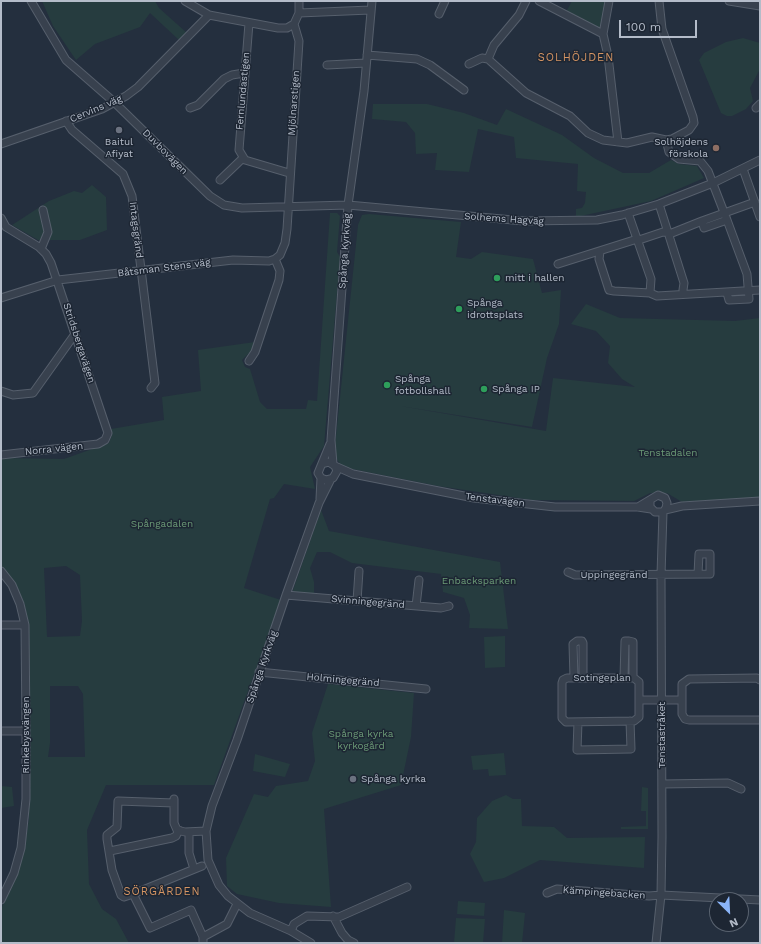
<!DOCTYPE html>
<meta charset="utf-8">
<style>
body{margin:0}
#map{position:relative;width:761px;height:944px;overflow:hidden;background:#242f3e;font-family:"Work Sans",sans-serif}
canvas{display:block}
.frame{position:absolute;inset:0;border:2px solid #b4bcc9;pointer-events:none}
.north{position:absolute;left:709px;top:892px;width:40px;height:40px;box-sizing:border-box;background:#1d2633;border:1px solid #59626f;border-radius:50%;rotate:156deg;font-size:11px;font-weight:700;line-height:16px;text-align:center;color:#b4bcc9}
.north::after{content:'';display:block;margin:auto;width:14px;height:18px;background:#8ab4f8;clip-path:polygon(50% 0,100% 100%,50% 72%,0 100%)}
.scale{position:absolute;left:619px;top:20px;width:78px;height:18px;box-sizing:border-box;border:2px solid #b4bcc9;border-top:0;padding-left:5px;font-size:12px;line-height:14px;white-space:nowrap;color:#b4bcc9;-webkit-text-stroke:3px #1d2633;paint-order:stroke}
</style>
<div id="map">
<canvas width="761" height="944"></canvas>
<div class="frame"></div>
<div class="north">N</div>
<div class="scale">100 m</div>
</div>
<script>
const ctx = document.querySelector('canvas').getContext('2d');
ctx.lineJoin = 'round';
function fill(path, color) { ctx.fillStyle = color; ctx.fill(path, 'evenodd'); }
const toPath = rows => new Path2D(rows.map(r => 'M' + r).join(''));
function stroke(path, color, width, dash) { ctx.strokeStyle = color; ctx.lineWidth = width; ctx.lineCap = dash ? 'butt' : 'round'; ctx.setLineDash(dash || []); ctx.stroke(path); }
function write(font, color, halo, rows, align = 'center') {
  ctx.font = font + ' "Work Sans",sans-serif'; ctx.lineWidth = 3; ctx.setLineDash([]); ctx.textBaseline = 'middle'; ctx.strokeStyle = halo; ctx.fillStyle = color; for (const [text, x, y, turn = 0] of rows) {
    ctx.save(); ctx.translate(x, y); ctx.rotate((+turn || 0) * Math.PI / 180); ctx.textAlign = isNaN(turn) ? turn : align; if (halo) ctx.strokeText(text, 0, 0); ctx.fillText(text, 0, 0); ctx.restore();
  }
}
fill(toPath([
 [42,1,155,1,159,8,187,33,179,40,150,13,140,27,95,44,76,60,53,26],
 [572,1,607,1,601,27,597,29,566,12],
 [743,38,760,43,760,69,750,88,753,101,746,109,732,116,727,116,721,113,699,60,704,53,726,42],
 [373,104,427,104,464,113,497,125,506,109,562,135,594,158,623,173,649,173,671,160,679,164,697,166,704,178,651,201,576,217,576,209,582,208,585,203,586,192,577,191,578,164,516,158,514,137,478,129,469,172,435,170,437,153,416,154,415,133,406,122,372,119],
 [92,185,106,197,107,230,80,240,38,240,12,225,49,201,74,191,82,193],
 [330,213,337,213,340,216,337,252,340,257,324,446,310,467,315,489,284,484,274,498,270,499,244,588,281,600,214,785,106,785,87,830,89,884,102,909,116,919,129,943,1,943,1,909,13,883,24,848,29,819,29,633,24,602,5,570,1,566,1,458,64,459,109,443,112,434,111,429,164,420,162,397,201,391,198,350,255,342,253,349,242,360,245,367,250,369,260,402,267,409,306,409,308,400,317,401],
 [66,566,80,575,82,621,80,636,47,637,44,568],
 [50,686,78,686,83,694,85,757,48,757,50,743],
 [369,214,461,222,456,257,471,259,482,252,533,259,542,293,561,290,559,324,547,358,532,427,400,406,546,431,553,378,635,387,622,379,608,363,610,346,596,331,571,324,586,304,620,318,735,321,760,318,760,498,682,502,667,493,650,493,634,501,532,500,438,486,342,467,334,455,358,225,362,215],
 [321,510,329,531,500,562,508,629,469,628,470,615,464,598,443,592,441,574,352,563,330,552,317,552,310,568,314,582,314,593,292,593],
 [505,636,505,667,485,668,484,637],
 [328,684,414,693,411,737,401,785,324,809,331,907,279,903,237,894,227,886,226,858,254,794,268,797,276,786,308,781,315,761,312,733],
 [504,753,506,775,489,776,488,769,473,770,471,756],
 [255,754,290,764,285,777,253,771],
 [1,786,12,787,14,806,1,808],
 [642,787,648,788,648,829,621,829,621,827,646,826,646,811,641,811],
 [506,795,513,799,521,799,522,826,554,827,567,838,645,837,644,868,540,860,504,878,484,882,470,854,476,842,477,818,492,801],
 [458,901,485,903,484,916,457,914],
 [504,910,525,913,522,943,502,943],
 [456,918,485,919,483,943,454,943]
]), '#263c3f');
const minor = toPath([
 [31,1,66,60,114,102,210,196,224,205,242,208,348,205,524,221,597,220,622,215,659,204,713,183,760,160],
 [185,1,209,15,278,28,287,28,294,24],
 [539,1,603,34,608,56,618,142],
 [729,1,760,6],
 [299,13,370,10],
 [439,14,445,1],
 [249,23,239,150,245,160,289,173],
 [603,34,609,1],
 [367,55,417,59,430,65,464,90],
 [488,59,494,45,519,15,526,1],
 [469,64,482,58,488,59,526,93,570,116,588,133,603,140,627,143,652,137,666,140,672,139,689,130,694,123,693,117,662,29,659,1],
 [327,65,366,63],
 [190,108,198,105,224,79,232,75,244,73],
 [756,108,760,104],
 [66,121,72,130,123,174,132,196,155,383,151,388],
 [1,144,102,109,126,96,138,87,209,15],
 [743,169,760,217],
 [220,180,243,158],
 [659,204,684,283,683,290],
 [628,213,651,279,650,293],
 [1,218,6,227,39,247,46,254,51,263,108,433,105,440,98,444,1,455],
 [727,220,747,274,749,299,729,300,727,293],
 [702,221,755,202],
 [41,249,48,232,43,210],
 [600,252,599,259,609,290,614,291,650,293,657,296,760,290],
 [558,264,634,240,639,240,663,232,672,233,702,221,704,228,727,220,708,171,700,161,679,159,669,152,666,140],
 [1,298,58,280,233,260,269,261,275,259,280,255,285,243,287,229,299,41,294,24,299,13,299,1],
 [249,361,255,352,279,280,280,271,275,259],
 [1,391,13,395,33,393,75,334],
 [322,464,329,462,335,466,337,471,333,478,326,480,321,478,318,473,330,444],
 [333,464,331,440,348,205,364,91,372,1],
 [335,466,353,474,474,498,555,507,638,507,651,509],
 [320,499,321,478],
 [638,507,658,495,665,498,667,503,666,508,663,512,655,512,650,507,650,500],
 [665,510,682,506,760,501],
 [1,571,12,585,20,604,25,625,26,731,26,799,21,848,14,873,1,900],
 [568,572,575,575,710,574,710,554,699,554,698,574],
 [286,595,441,608,449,606],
 [357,601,359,571],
 [416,606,419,580],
 [1,625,25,625],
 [259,672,426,689],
 [574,678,573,644,577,641,582,641,583,643,583,678],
 [624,678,625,641,629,641,633,642,633,678],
 [760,680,757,678,689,679,682,684,682,714,685,719,689,720,760,720],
 [639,700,639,682,634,678,567,678,563,680,562,683,562,718,566,722,634,721,639,717,639,700,682,700],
 [578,722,577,750,631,749,630,721],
 [1,731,26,731],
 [662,784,728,783,741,789],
 [174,799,174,823,177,830,185,832,206,831],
 [174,803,118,801,117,827,107,835,107,839,112,870,121,895,124,897,133,894,202,866],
 [189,832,189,853,194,869],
 [110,851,172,838,176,836,179,830],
 [547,893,557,889,649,896,661,895,760,900],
 [133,894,150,928,191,910,203,937,203,943],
 [333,916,342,933,348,940,354,943],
 [291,931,294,924,307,916,339,917,407,887],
 [203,937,227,924,237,904],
 [311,943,291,931,250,913,228,896,219,885,208,860,206,831,212,806,237,740,286,595,319,503,331,479],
 [656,943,661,895,662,837,661,575,663,512]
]);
stroke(minor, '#565f6c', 9);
stroke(minor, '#38414e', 7);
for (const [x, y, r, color] of [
 [119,130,4,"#6b7280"],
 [716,148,4,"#8d6e63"],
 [497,278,4,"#2e9e5b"],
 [459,309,4,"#2e9e5b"],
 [387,385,4,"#2e9e5b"],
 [484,389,4,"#2e9e5b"],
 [353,779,4,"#6b7280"]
]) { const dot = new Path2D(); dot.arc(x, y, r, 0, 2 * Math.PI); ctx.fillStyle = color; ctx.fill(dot); stroke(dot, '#1d2633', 1.5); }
write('10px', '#b4bcc9', '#1d2633', [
 ["Fernlundastigen",243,91,-85],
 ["Mjölnarstigen",294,103,-86],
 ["Cervins väg",96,109,-23],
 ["Duvbovägen",165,152,45],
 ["Solhems Hagväg",504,219,4],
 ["Intagsgränd",136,230,83],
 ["Spånga Kyrkväg",345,251,-86],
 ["Båtsman Stens väg",164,268,-7],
 ["Stridsbergavägen",79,343,72],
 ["Norra vägen",54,449,-6],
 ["Tenstavägen",495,500,7],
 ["Uppingegränd",614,575],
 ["Svinningegränd",368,602,5],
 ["Spånga Kyrkväg",262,667,-71],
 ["Sotingeplan",602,678],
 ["Holmingegränd",343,680,5],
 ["Rinkebysvängen",26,735,-90],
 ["Tenstastråket",662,735,-90],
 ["Kämpingebacken",604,893,4]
]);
write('10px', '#b4bcc9', '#1d2633', [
 ["Baitul",119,142,"center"],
 ["Afiyat",119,154,"center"],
 ["Solhöjdens",708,142,"right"],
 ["förskola",708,154,"right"],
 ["mitt i hallen",505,278],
 ["Spånga",467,303],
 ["idrottsplats",467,315],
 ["Spånga",395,379],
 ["fotbollshall",395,391],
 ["Spånga IP",492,389],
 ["Spånga kyrka",361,779]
], 'left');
write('10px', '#6b9a76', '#1d2633', [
 ["Tenstadalen",668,453],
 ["Spångadalen",162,524],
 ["Enbacksparken",479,581],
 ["Spånga kyrka",361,734],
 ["kyrkogård",361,746]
]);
ctx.letterSpacing = '1px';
write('11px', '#d59563', '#1d2633', [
 ["SOLHÖJDEN",576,58],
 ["SÖRGÅRDEN",162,892]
]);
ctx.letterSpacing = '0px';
</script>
